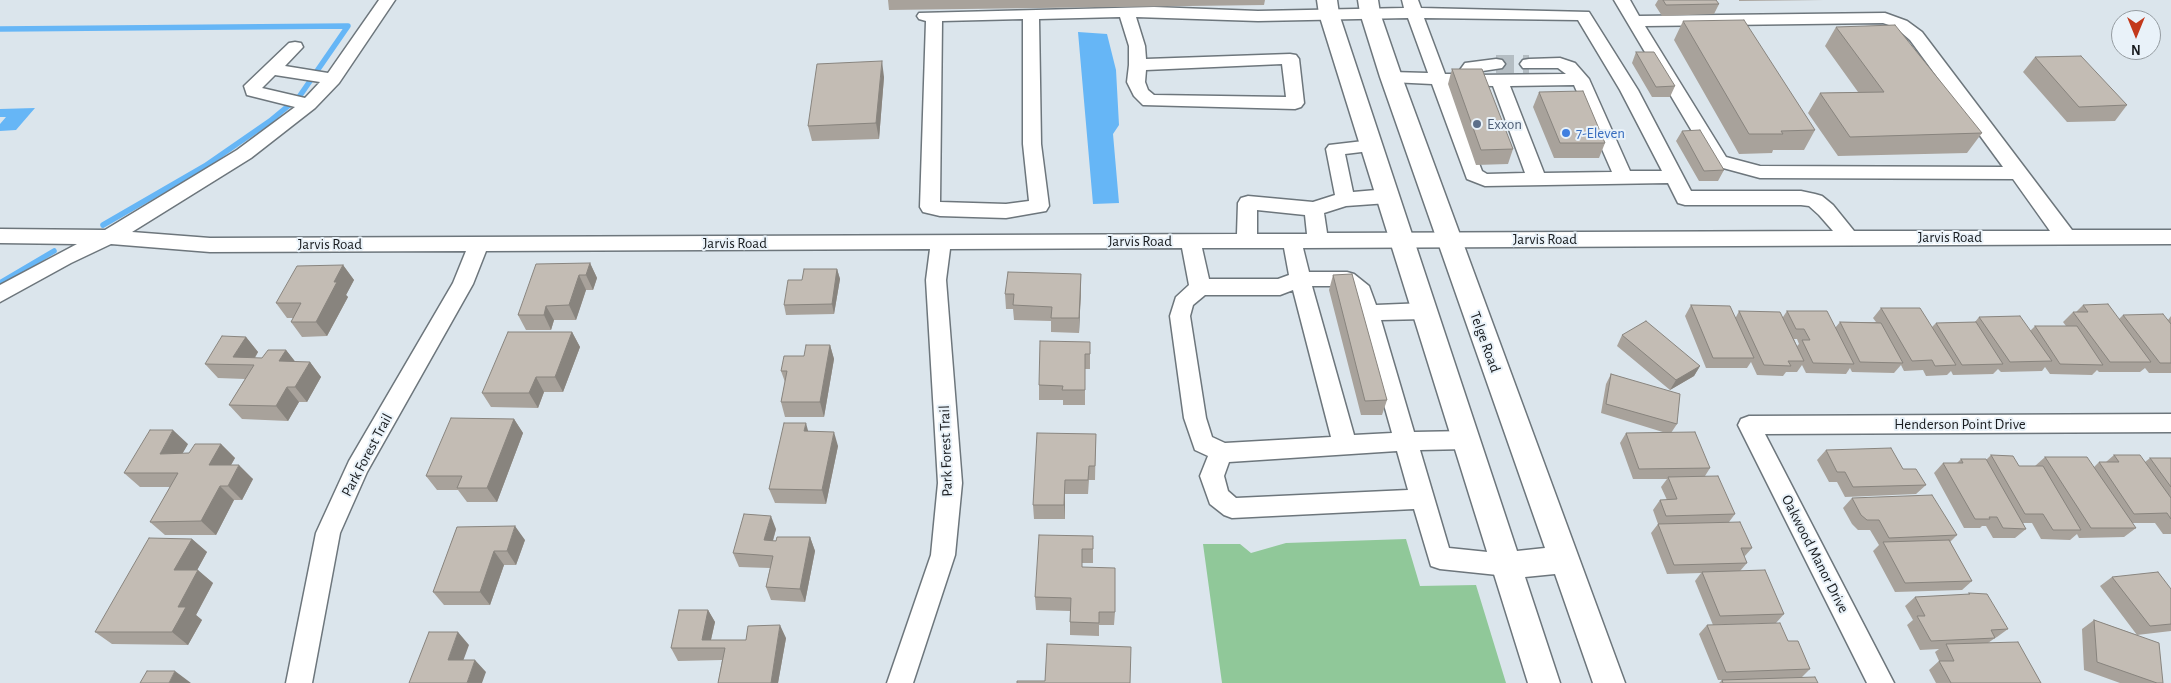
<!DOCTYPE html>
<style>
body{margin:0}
#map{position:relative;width:2171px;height:683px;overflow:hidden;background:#dbe5ec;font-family:"Alegreya Sans",sans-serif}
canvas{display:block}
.north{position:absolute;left:2111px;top:10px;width:50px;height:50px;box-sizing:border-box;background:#e9f2f9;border:1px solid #959ca1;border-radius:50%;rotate:180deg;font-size:14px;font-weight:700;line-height:20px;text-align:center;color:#181b1e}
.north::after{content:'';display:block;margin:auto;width:18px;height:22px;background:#c3391b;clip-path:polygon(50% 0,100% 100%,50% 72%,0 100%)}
</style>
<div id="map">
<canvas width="2171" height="683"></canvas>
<div class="north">N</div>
</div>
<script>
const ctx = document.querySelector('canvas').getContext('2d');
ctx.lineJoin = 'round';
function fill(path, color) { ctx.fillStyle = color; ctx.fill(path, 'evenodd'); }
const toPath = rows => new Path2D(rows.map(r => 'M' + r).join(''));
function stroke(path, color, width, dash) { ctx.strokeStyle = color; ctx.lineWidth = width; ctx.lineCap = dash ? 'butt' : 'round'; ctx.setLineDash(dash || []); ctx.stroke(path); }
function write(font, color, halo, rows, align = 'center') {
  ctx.font = font + ' "Alegreya Sans",sans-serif'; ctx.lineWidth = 4; ctx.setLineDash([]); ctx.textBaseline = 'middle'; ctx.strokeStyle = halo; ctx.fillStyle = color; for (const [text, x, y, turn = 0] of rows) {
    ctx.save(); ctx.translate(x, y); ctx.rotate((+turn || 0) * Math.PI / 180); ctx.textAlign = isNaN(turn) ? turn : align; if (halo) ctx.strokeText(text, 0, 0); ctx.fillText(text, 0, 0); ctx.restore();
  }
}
fill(toPath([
 [1406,539,1420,586,1476,585,1506,683,1222,683,1203,544,1240,544,1251,553,1286,543]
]), '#90c899');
fill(toPath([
 [1078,32,1107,34,1116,70,1119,125,1113,134,1119,203,1093,204],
 [35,108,16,130,0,131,0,124,6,117,0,117,0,109]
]), '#66b6f6');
stroke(toPath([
 [0,29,348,26,299,97,270,121,205,166,103,225],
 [0,283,54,251]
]), '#66b6f6', 5.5);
stroke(toPath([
 [1496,64,1529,64]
]), '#b4bdc3', 18, [18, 9]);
const minor = toPath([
 [379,0,395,0,339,83,315,108,251,158,132,232,210,238,1237,234,1238,203,1241,198,1248,196,1313,202,1335,195,1326,149,1329,145,1372,140,1378,142,1381,146,1378,150,1345,154,1353,192,1388,189,1395,191,1398,196,1395,201,1388,203,1346,206,1324,213,1327,233,1833,231,1819,215,1809,206,1801,205,1685,205,1678,203,1668,183,1485,186,1467,179,1432,84,1391,82,1385,81,1382,77,1385,73,1391,72,1428,73,1408,18,1258,21,1136,17,1145,46,1146,59,1290,54,1296,55,1299,59,1304,103,1301,107,1295,109,1143,105,1134,96,1127,82,1129,65,1129,46,1120,17,1039,19,1041,144,1049,206,1046,211,1006,218,940,216,923,212,920,207,926,21,919,19,917,16,919,13,1154,7,1258,11,1404,8,1402,0,1418,0,1421,8,1589,12,1638,90,1691,191,1801,191,1815,194,1822,196,1833,205,1854,231,2050,231,2013,179,1760,178,1712,165,1614,0,1630,0,1639,16,1885,13,1907,21,1922,32,2072,230,2171,230,2171,244,1303,248,1309,272,1347,272,1354,274,1369,286,1376,305,1425,303,1432,305,1435,311,1432,317,1425,319,1381,320,1414,432,1467,431,1475,433,1478,440,1475,447,1467,449,1420,450,1449,548,1507,554,1516,557,1519,565,1516,573,1507,576,1440,569,1431,566,1414,509,1232,518,1224,515,1210,504,1200,476,1208,456,1195,450,1184,418,1170,316,1176,297,1189,285,1182,248,950,249,946,280,962,483,955,555,913,683,887,683,931,555,938,483,926,280,930,249,486,251,473,284,367,472,340,533,312,683,286,683,316,533,349,461,453,283,466,251,210,252,111,244,71,263,0,302,0,285,77,244,0,243,0,229,105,230,237,150,295,107,247,95,244,86,289,43,295,42,301,43,303,47,285,66,328,73,379,0],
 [1424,18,1578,20,1620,90,1662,171,1630,171,1589,79,1575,63,1560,58,1529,59,1523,60,1520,64,1523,68,1558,68,1566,74,1474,75,1476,72,1502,68,1505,64,1502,60,1496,59,1465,63,1457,74,1445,74,1424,18],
 [1023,19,1023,144,1029,201,1006,204,940,202,942,21,1023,19],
 [1883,23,1895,27,1910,40,2003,167,1760,166,1726,157,1645,26,1883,23],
 [1282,64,1286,97,1154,95,1148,90,1145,82,1146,70,1282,64],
 [275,75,320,82,305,98,262,88,275,75],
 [1449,85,1493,86,1525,173,1487,174,1482,171,1449,85],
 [1574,85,1612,172,1544,173,1510,86,1574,85],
 [1257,210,1305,215,1307,234,1257,234,1257,210],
 [1202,248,1284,248,1289,275,1278,279,1209,279,1202,248],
 [1312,286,1343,286,1353,295,1392,433,1354,435,1312,286],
 [1293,290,1331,437,1225,443,1212,437,1206,418,1190,316,1193,305,1205,295,1280,295,1293,290],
 [1397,451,1408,490,1236,498,1228,491,1224,476,1229,462,1397,451],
 [2171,414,2171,432,1765,434,1894,683,1867,683,1738,425,1741,419,1749,416,2171,414]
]);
const major = toPath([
 [1317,0,1337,0,1339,14,1517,551,1545,548,1380,77,1360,13,1358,0,1378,0,1380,13,1402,77,1625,683,1593,683,1555,574,1525,577,1560,683,1528,683,1319,14,1317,0]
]);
stroke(minor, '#6d767c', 3);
stroke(major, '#6d767c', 3);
fill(minor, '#fff');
fill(major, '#fff');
fill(toPath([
 [888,0,1265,0,1264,5,889,10],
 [1658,0,1716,0,1719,4,1714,14,1662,16,1655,5],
 [1739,0,1824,0,1739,1],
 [1683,21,1815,130,1804,150,1773,150,1772,153,1739,154,1674,40],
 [1836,27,1982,133,1967,153,1838,156,1808,113,1820,93,1858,92,1825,46],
 [1636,52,1675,86,1670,97,1652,97,1632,63],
 [2035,57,2127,105,2115,121,2067,122,2023,72],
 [1452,69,1513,149,1508,164,1476,165,1448,84],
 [884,77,879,139,812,141,808,126],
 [1539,92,1605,143,1599,158,1554,158,1533,107],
 [1682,131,1724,170,1718,181,1699,181,1676,141],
 [590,263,597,278,593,290,586,290,576,320,554,320,551,330,526,330,518,315],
 [343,265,354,280,346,295,348,297,327,336,302,337,291,322,293,318,287,318,276,303],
 [837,269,840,279,834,314,786,315,784,305,802,280],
 [1081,274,1081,289,1079,333,1051,332,1051,321,1014,320,1013,309,1006,309,1005,294],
 [1333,275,1387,400,1382,415,1361,415,1329,290],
 [1691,305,1736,317,1739,311,1783,317,1787,311,1835,328,1840,322,1876,322,1873,318,1881,308,1932,327,1936,323,1975,322,1979,317,2030,331,2035,326,2066,326,2063,322,2073,312,2076,312,2083,305,2119,319,2123,315,2168,320,2171,316,2171,373,2149,373,2145,368,2140,372,2099,372,2097,370,2092,375,2050,374,2045,367,2042,371,2001,372,1998,369,1993,374,1953,375,1951,371,1947,375,1926,376,1923,370,1904,371,1901,365,1894,373,1852,372,1850,368,1846,374,1806,373,1802,365,1797,372,1786,372,1783,376,1757,375,1751,362,1747,368,1706,368,1685,316],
 [1794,339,1797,339,1799,344,1797,346],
 [572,332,580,347,563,392,544,392,538,408,491,407,482,393],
 [1622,335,1700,366,1694,376,1670,390,1617,346],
 [246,337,258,352,255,358,262,358,286,350,295,362,310,362,321,377,307,402,299,402,288,421,242,419,229,405,245,379,218,378,205,364],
 [1090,342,1090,369,1085,369,1085,405,1063,405,1063,400,1039,400,1039,385],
 [830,345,834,359,824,417,785,417,781,402,785,382,781,371,804,356],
 [1611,374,1677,424,1671,433,1710,468,1705,476,1735,514,1729,522,1752,548,1744,557,1747,563,1740,571,1784,614,1776,623,1713,625,1695,581,1701,573,1667,574,1651,533,1658,524,1653,510,1660,500,1667,500,1661,487,1667,479,1633,479,1620,443,1626,433,1666,433,1601,413,1606,384],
 [514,419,523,433,497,502,467,502,458,490,437,490,426,476],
 [808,431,838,446,826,504,775,503,769,489],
 [1096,434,1095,480,1089,480,1088,494,1065,494,1065,519,1034,519,1033,505],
 [188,444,182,454,189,453,221,444,235,458,231,465,253,479,242,500,234,500,216,535,165,535,150,522,170,487,140,487,124,473],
 [1826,450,1903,469,1926,485,1916,494,1845,497,1837,482,1829,482,1817,460],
 [1991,455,2019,466,2035,466,2045,457,2094,467,2099,462,2106,462,2114,455,2145,462,2150,458,2171,458,2171,534,2163,534,2155,523,2132,523,2136,528,2124,537,2079,538,2077,534,2070,540,2041,539,2032,523,2023,523,2026,529,2015,538,1993,538,1986,526,1982,526,1980,528,1964,528,1934,473,1943,463,1957,463,1961,459,1986,460],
 [1852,498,1957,535,1950,542,1972,581,1962,590,1895,592,1873,551,1879,545,1870,530,1858,530,1852,524,1843,508],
 [457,527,525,540,516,565,504,565,490,605,444,605,433,592],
 [776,529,773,541,810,537,815,551,805,602,771,600,766,587,770,568,739,567,733,553],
 [1093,536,1093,563,1082,563,1082,567,1115,612,1114,625,1099,625,1099,636,1070,635,1070,611,1036,610,1035,597],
 [192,539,207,552,197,570,213,583,196,615,202,620,188,645,112,644,95,632],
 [2112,577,2171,589,2171,631,2137,635,2163,683,2120,683,2084,670,2082,629,2094,620,2137,635,2100,586],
 [1969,593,2008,629,1997,637,1995,638,1988,643,2041,683,1936,683,1929,670,1939,661,1935,652,1939,649,1920,650,1907,625,1913,620,1905,606,1915,597,1967,595],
 [708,610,715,622,711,640,746,640,786,638,778,683,718,683,722,660,678,661,671,648],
 [1707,625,1788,641,1810,669,1802,677,1818,683,1719,683,1722,680,1736,680,1718,680,1699,634]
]), '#a8a29b');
fill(toPath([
 [882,61,884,77,879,139,876,123],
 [590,263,597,278,593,290,586,275],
 [343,265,354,280,346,295,348,297,327,336,316,322,334,282],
 [837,269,840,279,834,314,832,304],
 [1081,274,1081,289,1079,333,1079,318],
 [579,275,586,290,576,320,569,305],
 [546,306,554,320,551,330,544,315],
 [572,332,580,347,563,392,555,377],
 [246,337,258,352,250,365,233,357],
 [830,345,834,359,824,417,820,402],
 [286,350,298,365,279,361],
 [310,362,321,377,307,402,295,387],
 [1700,366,1694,376,1670,390,1676,380],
 [536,377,544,392,538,408,529,393],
 [287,387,299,402,288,421,276,406],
 [514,419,523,433,497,502,487,488],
 [806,423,810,438,804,431],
 [173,430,188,444,174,468,160,454],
 [834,432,838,446,826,504,822,490],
 [221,444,235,458,223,479,209,465],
 [239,465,253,479,242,500,228,486],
 [1065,480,1065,519,1064,505],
 [220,486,234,500,216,535,201,521],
 [771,516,776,529,769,554,764,540],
 [515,526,525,540,516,565,507,551],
 [810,537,815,551,805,602,800,589],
 [192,539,207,552,190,583,174,570],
 [494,551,504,565,490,605,480,592],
 [198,570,213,583,196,615,202,620,188,645,172,632,178,607],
 [708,610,715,622,709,648,702,640],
 [780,625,786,638,778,683,771,683],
 [458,632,469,645,459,672,448,660],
 [475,660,486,672,482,683,467,683],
 [175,671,191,683,169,683]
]), '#88847e');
const building = toPath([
 [1663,0,1716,0,1719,4,1666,5,1663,0],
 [1744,20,1815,130,1781,131,1783,134,1749,134,1683,21,1744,20],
 [1895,25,1982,133,1850,137,1820,93,1884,92,1836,27,1895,25],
 [1636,52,1654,52,1675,86,1656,87,1636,52],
 [2081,56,2127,105,2079,107,2035,57,2081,56],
 [882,61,876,123,808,126,817,64,882,61],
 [1452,69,1482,69,1513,149,1481,150,1452,69],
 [1583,91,1605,143,1560,143,1539,92,1583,91],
 [1700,130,1724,170,1704,171,1682,131,1700,130],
 [590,263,586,275,579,275,569,305,546,306,544,315,518,315,536,264,590,263],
 [343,265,334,282,337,282,316,322,291,322,301,303,276,303,297,266,343,265],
 [804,269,837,269,832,304,784,305,788,280,802,280,804,269],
 [1008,272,1081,274,1079,318,1051,318,1052,307,1013,305,1014,294,1005,294,1008,272],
 [1352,274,1387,400,1365,401,1333,275,1352,274],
 [2108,304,2151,362,2110,362,2073,312,2088,312,2083,305,2108,304],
 [1691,305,1730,306,1754,358,1713,358,1691,305],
 [1881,308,1920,308,1956,365,1935,366,1932,360,1912,361,1881,308],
 [1739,311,1780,312,1804,361,1788,361,1791,366,1764,365,1739,311],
 [1787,311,1827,311,1854,364,1813,363,1802,340,1810,340,1804,329,1796,329,1787,311],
 [2163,314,2171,324,2171,363,2160,363,2123,315,2163,314],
 [2020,316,2052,361,2010,362,1979,317,2020,316],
 [1646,321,1700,366,1676,380,1622,335,1646,321],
 [1840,322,1881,323,1903,363,1860,362,1840,322],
 [1976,322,2003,364,1962,365,1936,323,1976,322],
 [2035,326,2077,326,2103,365,2060,364,2035,326],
 [508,332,572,332,555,377,536,377,529,393,482,393,508,332],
 [222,336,246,337,233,357,262,358,268,350,286,350,279,361,310,362,295,387,287,387,276,406,229,405,254,365,205,364,222,336],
 [1040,341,1090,342,1090,354,1085,354,1085,390,1062,390,1063,386,1039,385,1040,341],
 [806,345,830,345,820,402,781,402,787,371,781,371,784,356,804,356,806,345],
 [1611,374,1680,394,1677,424,1606,404,1611,374],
 [451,418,514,419,487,488,457,488,462,476,426,476,451,418],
 [784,423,806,423,804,431,834,432,822,490,769,489,784,423],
 [150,430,173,430,160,454,189,453,195,444,221,444,209,465,239,465,228,486,220,486,201,521,150,522,178,473,124,473,150,430],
 [1695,432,1710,468,1639,469,1626,433,1695,432],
 [1037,433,1096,434,1095,466,1089,466,1088,480,1065,480,1064,505,1033,505,1037,433],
 [1891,448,1903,469,1916,469,1926,485,1853,487,1845,472,1837,472,1826,450,1891,448],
 [1991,455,2013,456,2019,466,2043,466,2081,530,2053,530,2043,514,2025,514,1991,455],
 [2114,455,2140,455,2171,498,2171,519,2167,513,2134,514,2099,462,2119,462,2114,455],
 [2045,457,2087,457,2136,528,2091,528,2045,457],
 [2150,458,2171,458,2171,487,2150,458],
 [1961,459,1986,459,2026,529,2003,528,1997,517,1989,517,1990,519,1975,519,1943,463,1963,463,1961,459],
 [1718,476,1735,514,1666,516,1660,500,1677,499,1668,477,1718,476],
 [1932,495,1957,535,1889,538,1879,520,1867,520,1861,515,1852,498,1932,495],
 [744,514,771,516,764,540,776,541,777,537,810,537,800,589,766,587,773,556,733,553,744,514],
 [1740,522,1752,548,1741,548,1747,563,1674,565,1658,524,1740,522],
 [515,526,507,551,494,551,480,592,433,592,457,527,515,526],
 [1039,535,1093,536,1093,549,1082,549,1082,567,1115,568,1115,612,1099,612,1099,623,1070,622,1071,598,1035,597,1039,535],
 [149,538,192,539,174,570,198,570,178,607,186,607,172,632,95,632,149,538],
 [1949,540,1972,581,1905,583,1883,542,1949,540],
 [1765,570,1784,614,1720,616,1702,572,1765,570],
 [2158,572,2171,589,2171,624,2150,626,2112,577,2158,572],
 [1969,593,1987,594,2008,629,1991,630,1995,638,1931,641,1917,616,1925,616,1915,597,1970,594,1969,593],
 [679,610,708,610,702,640,746,640,748,626,780,625,771,683,718,683,725,648,671,648,679,610],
 [2094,620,2159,643,2163,683,2157,683,2097,662,2094,620],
 [1780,623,1788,641,1798,641,1810,669,1726,672,1707,625,1780,623],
 [429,632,458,632,448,660,475,660,467,683,409,683,429,632],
 [2018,642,2041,683,1951,683,1939,661,1954,661,1946,644,2018,642],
 [1047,644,1131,647,1130,683,1017,683,1017,681,1045,681,1047,644],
 [147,671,175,671,169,683,140,683,147,671],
 [1815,677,1818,683,1723,683,1722,680,1815,677]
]);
fill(building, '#c3bcb4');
stroke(building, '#88847e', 1);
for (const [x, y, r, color] of [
 [1477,124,5,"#5c6f8a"],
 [1566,133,5,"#3f7fe0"]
]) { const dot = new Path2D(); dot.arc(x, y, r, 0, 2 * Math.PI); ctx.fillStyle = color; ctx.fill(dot); stroke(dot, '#e9f2f9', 2); }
write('15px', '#4e5e75', '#e9f2f9', [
 ["Exxon",1487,124]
], 'left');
write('15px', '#366cbe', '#e9f2f9', [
 ["7-Eleven",1576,133]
], 'left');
write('15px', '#181b1e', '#e9f2f9', [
 ["Jarvis Road",1950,237],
 ["Jarvis Road",1545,239],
 ["Jarvis Road",1140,241],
 ["Jarvis Road",735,243],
 ["Jarvis Road",330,244],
 ["Telge Road",1485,342,70],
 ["Henderson Point Drive",1960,424],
 ["Park Forest Trail",946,451,-92],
 ["Park Forest Trail",367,455,-62],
 ["Oakwood Manor Drive",1815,554,63]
]);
</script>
